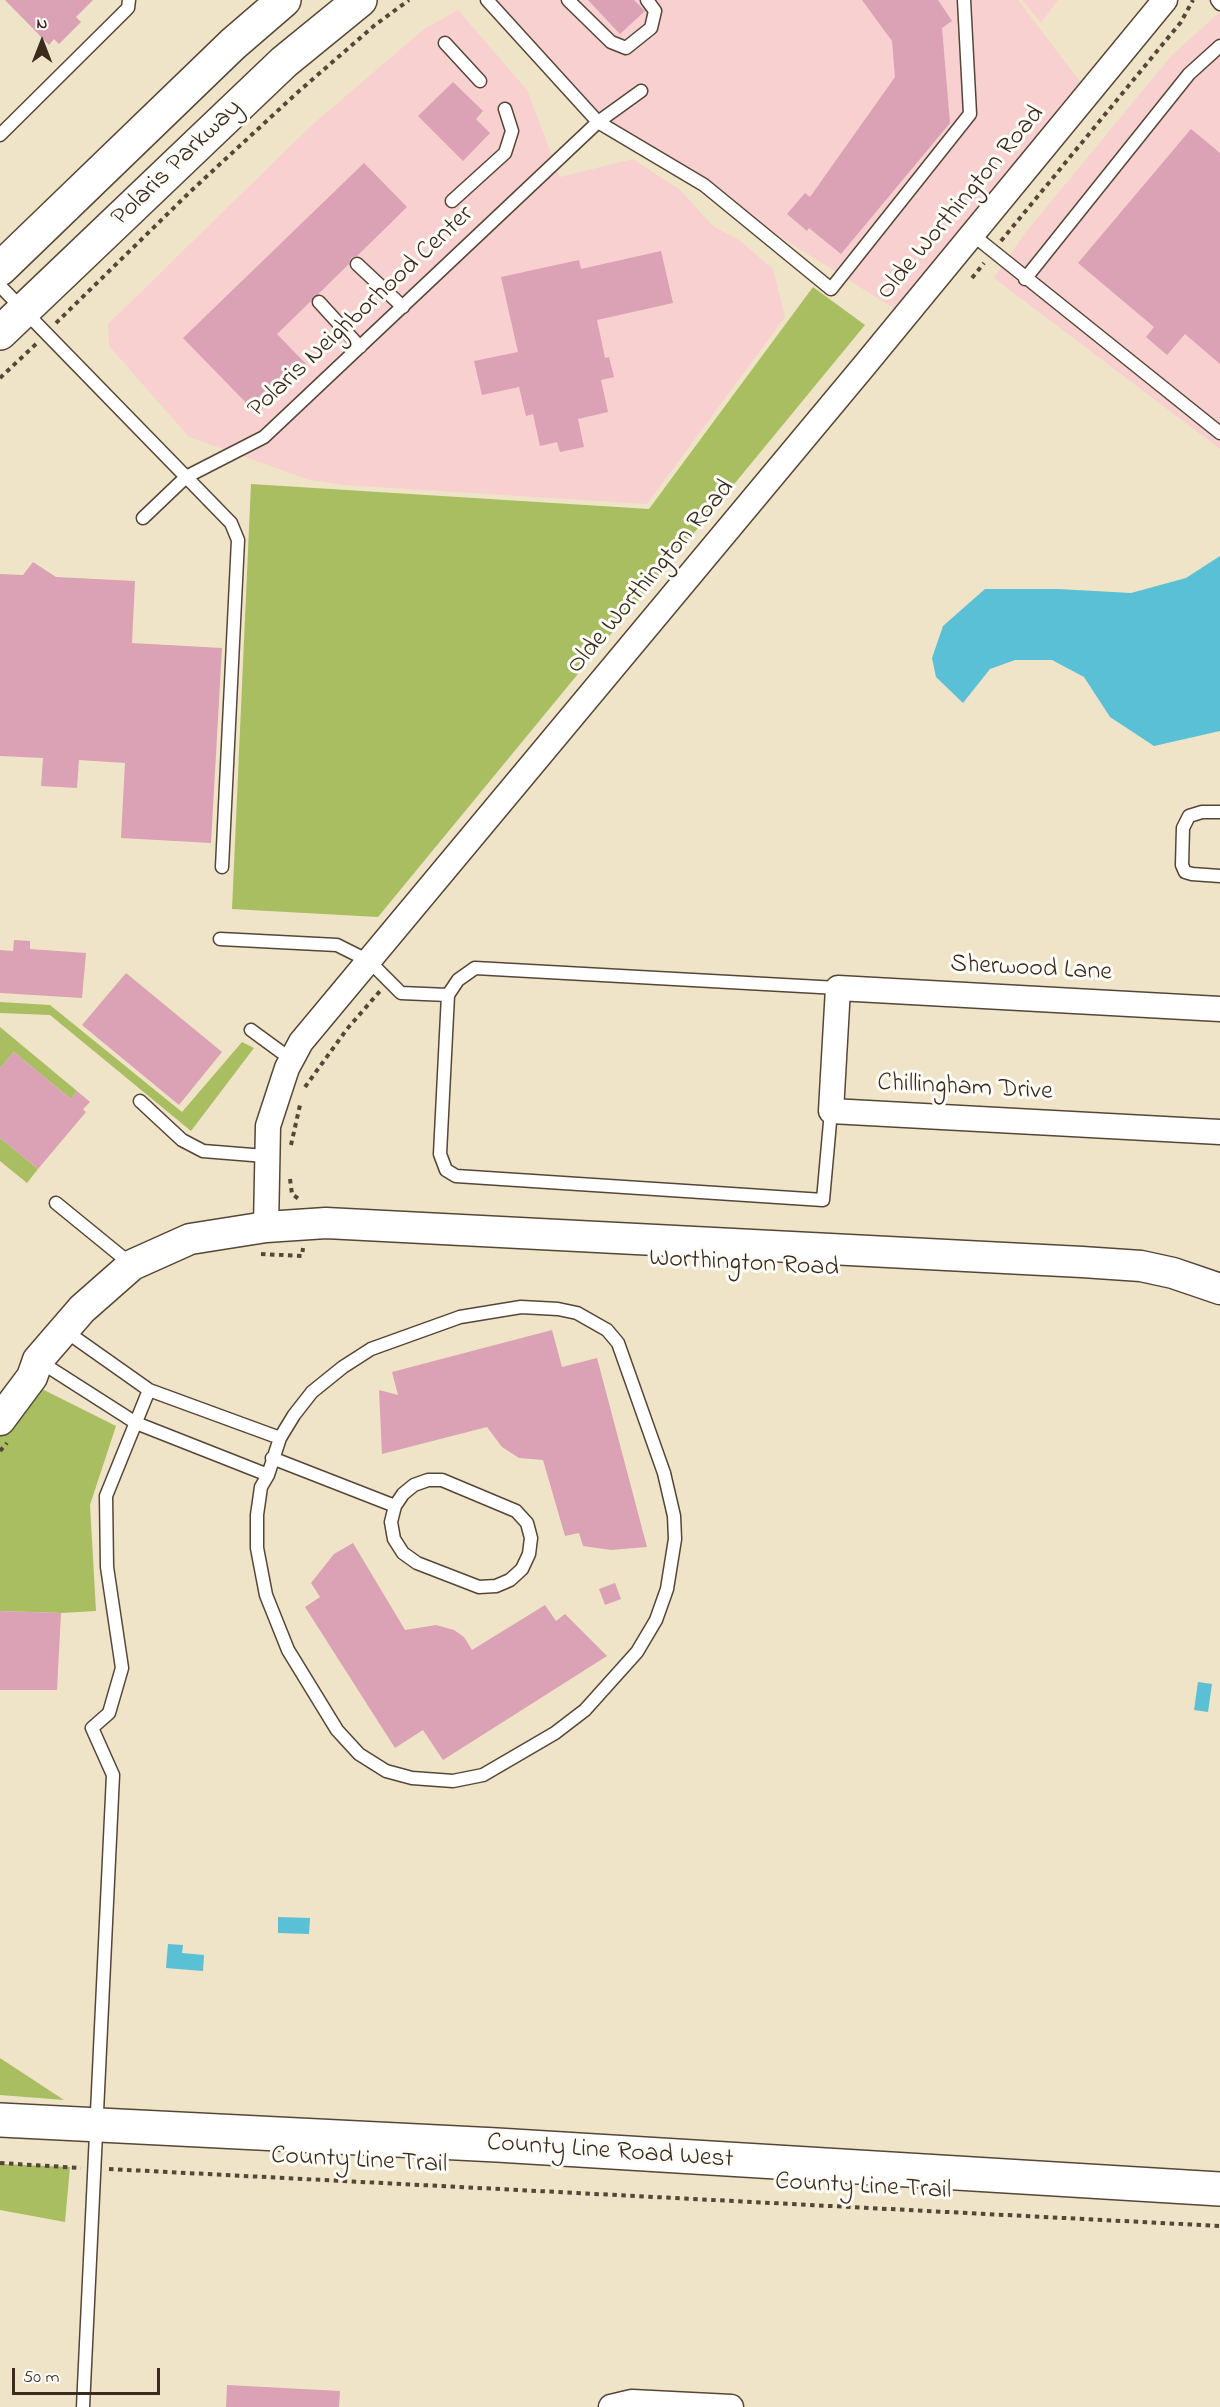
<!DOCTYPE html>
<style>
body{margin:0}
#map{position:relative;width:1220px;height:2407px;overflow:hidden;background:#efe4c7;font-family:"Indie Flower",sans-serif}
canvas{display:block}
.north{position:absolute;left:12px;top:12px;width:60px;height:60px;-webkit-text-stroke:4px #fdfcf7;paint-order:stroke;rotate:0deg;font-size:16px;font-weight:700;line-height:24px;text-align:center;color:#3b2a1e}
.north::after{content:'';display:block;margin:auto;width:21px;height:27px;background:#3b2a1e;clip-path:polygon(50% 0,100% 100%,50% 72%,0 100%)}
.scale{position:absolute;left:12px;top:2368px;width:148px;height:27px;box-sizing:border-box;border:3px solid #3b2a1e;border-top:0;padding-left:8px;font-size:18px;line-height:21px;white-space:nowrap;color:#3b2a1e;-webkit-text-stroke:4px #fdfcf7;paint-order:stroke}
</style>
<div id="map">
<canvas width="1220" height="2407"></canvas>
<div class="north">N</div>
<div class="scale">50 m</div>
</div>
<script>
const ctx = document.querySelector('canvas').getContext('2d');
ctx.lineJoin = 'round';
function fill(path, color) { ctx.fillStyle = color; ctx.fill(path, 'evenodd'); }
const toPath = rows => new Path2D(rows.map(r => 'M' + r).join(''));
function stroke(path, color, width, dash) { ctx.strokeStyle = color; ctx.lineWidth = width; ctx.lineCap = dash ? 'butt' : 'round'; ctx.setLineDash(dash || []); ctx.stroke(path); }
function write(font, color, halo, rows, align = 'center') {
  ctx.font = font + ' "Indie Flower",sans-serif'; ctx.lineWidth = 6; ctx.setLineDash([]); ctx.textBaseline = 'middle'; ctx.strokeStyle = halo; ctx.fillStyle = color; for (const [text, x, y, turn = 0] of rows) {
    ctx.save(); ctx.translate(x, y); ctx.rotate((+turn || 0) * Math.PI / 180); ctx.textAlign = isNaN(turn) ? turn : align; if (halo) ctx.strokeText(text, 0, 0); ctx.fillText(text, 0, 0); ctx.restore();
  }
}
fill(toPath([
 [487,0,1018,0,1091,96,906,316,598,122],
 [1022,0,1058,0,1041,23],
 [458,10,527,90,560,177,633,159,680,190,713,226,739,240,773,269,785,317,647,504,344,485,310,480,189,437,109,346,108,324,312,125,423,30],
 [1220,12,1220,449,994,278,1025,233,1172,55]
]), '#f7d0cf');
fill(toPath([
 [813,287,865,325,378,917,232,909,251,484,649,509],
 [0,1002,50,1005,182,1112,242,1042,254,1048,191,1131,50,1015,0,1013],
 [0,1027,77,1091,71,1099,14,1052,0,1068],
 [0,1138,38,1169,27,1183,0,1161],
 [40,1388,116,1426,90,1505,96,1611,61,1613,0,1611,0,1430],
 [0,2058,64,2100,0,2095],
 [0,2164,70,2167,65,2222,0,2210]
]), '#a9bd61');
fill(toPath([
 [1220,556,1220,731,1154,746,1110,717,1084,677,1052,660,1015,660,990,669,963,703,936,677,932,658,943,626,985,589,1058,589,1131,593,1186,578],
 [1198,1682,1212,1684,1208,1712,1194,1710],
 [278,1917,310,1918,309,1934,278,1933],
 [168,1944,183,1945,182,1953,204,1955,203,1971,166,1968]
]), '#59c0d6');
fill(toPath([
 [5,0,93,0,76,17,81,22,59,44,54,39,49,45],
 [588,0,634,0,645,11,620,34],
 [862,0,938,0,952,21,942,28,950,123,841,254,809,228,807,231,787,214,805,193,810,197,895,77,892,41],
 [453,82,483,111,476,119,490,133,463,161,418,116],
 [1191,129,1220,153,1220,364,1185,334,1167,355,1146,337,1154,327,1078,263],
 [364,163,407,207,357,256,351,258,349,264,277,334,307,365,257,414,183,338],
 [661,251,673,303,597,320,605,358,609,357,614,377,601,380,608,412,578,419,584,447,560,452,557,442,540,446,533,414,526,416,519,387,482,395,474,361,518,352,501,277,579,260,581,269],
 [33,562,56,577,135,581,132,643,222,648,211,843,121,838,125,763,79,760,77,788,41,786,43,758,0,756,0,574,23,575],
 [14,940,30,941,30,949,86,953,82,998,0,993,0,950,13,951],
 [126,973,222,1052,179,1105,82,1025],
 [14,1052,71,1099,77,1091,90,1102,83,1109,86,1112,38,1169,0,1138,0,1068],
 [552,1330,562,1367,597,1358,647,1547,611,1550,583,1546,579,1533,565,1536,543,1460,519,1458,502,1447,487,1427,382,1454,379,1390,398,1395,392,1372],
 [353,1543,405,1630,436,1625,454,1630,464,1637,472,1650,545,1605,556,1621,565,1614,607,1656,443,1760,423,1730,395,1748,305,1607,320,1597,311,1583,334,1554],
 [615,1583,621,1599,605,1605,599,1589],
 [0,1611,61,1613,57,1690,0,1690],
 [227,2385,340,2391,339,2407,226,2407]
]), '#daa2b4');
const service = toPath([
 [568,0,611,42,626,48,651,28,655,11,647,0],
 [1217,0,1220,4],
 [445,43,480,81],
 [641,91,598,122,704,185,831,289,970,114,964,0],
 [0,135,128,8,129,0],
 [452,201,505,153,512,131,505,109],
 [973,235,1220,433],
 [357,264,403,307],
 [1025,279,1189,74,1220,46],
 [0,286,231,523,238,540,222,867],
 [319,302,360,347],
 [143,518,186,477,264,437,598,122,487,0],
 [1220,812,1202,812,1189,816,1183,828,1182,865,1185,872,1192,874,1220,876],
 [220,939,337,945,369,961,401,993,448,995],
 [251,1030,292,1060],
 [140,1101,182,1140,203,1151,265,1156],
 [831,1111,823,1200,456,1176,446,1170,440,1154,448,995,458,980,475,968,838,988],
 [56,1203,132,1265],
 [521,1307,558,1309,577,1313,607,1330,618,1343,664,1473,674,1516,675,1539,667,1589,656,1620,637,1652,585,1710,555,1733,483,1775,453,1781,412,1778,386,1771,359,1754,337,1730,288,1650,266,1595,257,1548,257,1515,261,1487,268,1475,280,1438,294,1415,312,1392,343,1367,371,1349,460,1317,521,1307],
 [64,1330,149,1390,280,1438],
 [39,1361,136,1423,268,1475],
 [272,1458,395,1506],
 [428,1480,442,1480,516,1511,527,1523,531,1538,529,1554,522,1569,510,1580,496,1586,479,1587,417,1563,403,1553,394,1539,391,1522,395,1506,403,1494,414,1485,428,1480],
 [83,2407,113,1775,92,1728,109,1713,122,1668,107,1567,106,1496,149,1390]
]);
const minor = toPath([
 [1220,1009,838,988,831,1111,1220,1132],
 [266,1227,268,1126,287,1068,301,1042,864,366,1165,0],
 [611,2407,632,2402,731,2407]
]);
const tertiary = toPath([
 [0,1420,32,1377,38,1360,82,1309,132,1265,190,1239,266,1227,326,1223,1082,1262,1141,1266,1173,1273,1220,1289]
]);
const secondary = toPath([
 [0,2120,497,2145,1220,2189]
]);
const primary = toPath([
 [0,269,233,44,284,0],
 [0,333,284,62,360,0]
]);
stroke(service, '#564637', 15);
stroke(minor, '#564637', 27);
stroke(tertiary, '#564637', 33);
stroke(secondary, '#564637', 36);
stroke(primary, '#564637', 36);
stroke(toPath([
 [1001,241,1181,22,1193,0],
 [972,278,984,263],
 [56,323,192,190,298,92,375,25,409,0],
 [0,378,36,344],
 [305,1087,347,1029,380,991],
 [291,1145,300,1105],
 [290,1179,292,1194,300,1200],
 [261,1254,302,1256,303,1248],
 [0,1451,7,1443],
 [0,2163,81,2168],
 [109,2169,1220,2226]
]), '#564637', 4, [4.5, 4.5]);
stroke(service, '#fff', 12);
stroke(minor, '#fff', 24);
stroke(tertiary, '#fff', 30);
stroke(secondary, '#fff', 33);
stroke(primary, '#fff', 33);
write('26px', '#3b2a1e', '#fdfcf7', [
 ["Polaris Parkway",178,164,-44],
 ["Olde Worthington Road",962,204,-50],
 ["Polaris Neighborhood Center",362,313,-43],
 ["Olde Worthington Road",652,578,-50],
 ["Sherwood Lane",1031,970,3],
 ["Chillingham Drive",965,1089,3],
 ["Worthington Road",744,1265,3],
 ["County Line Road West",610,2153,4],
 ["County Line Trail",359,2162,3],
 ["County Line Trail",863,2188,3]
]);
</script>
